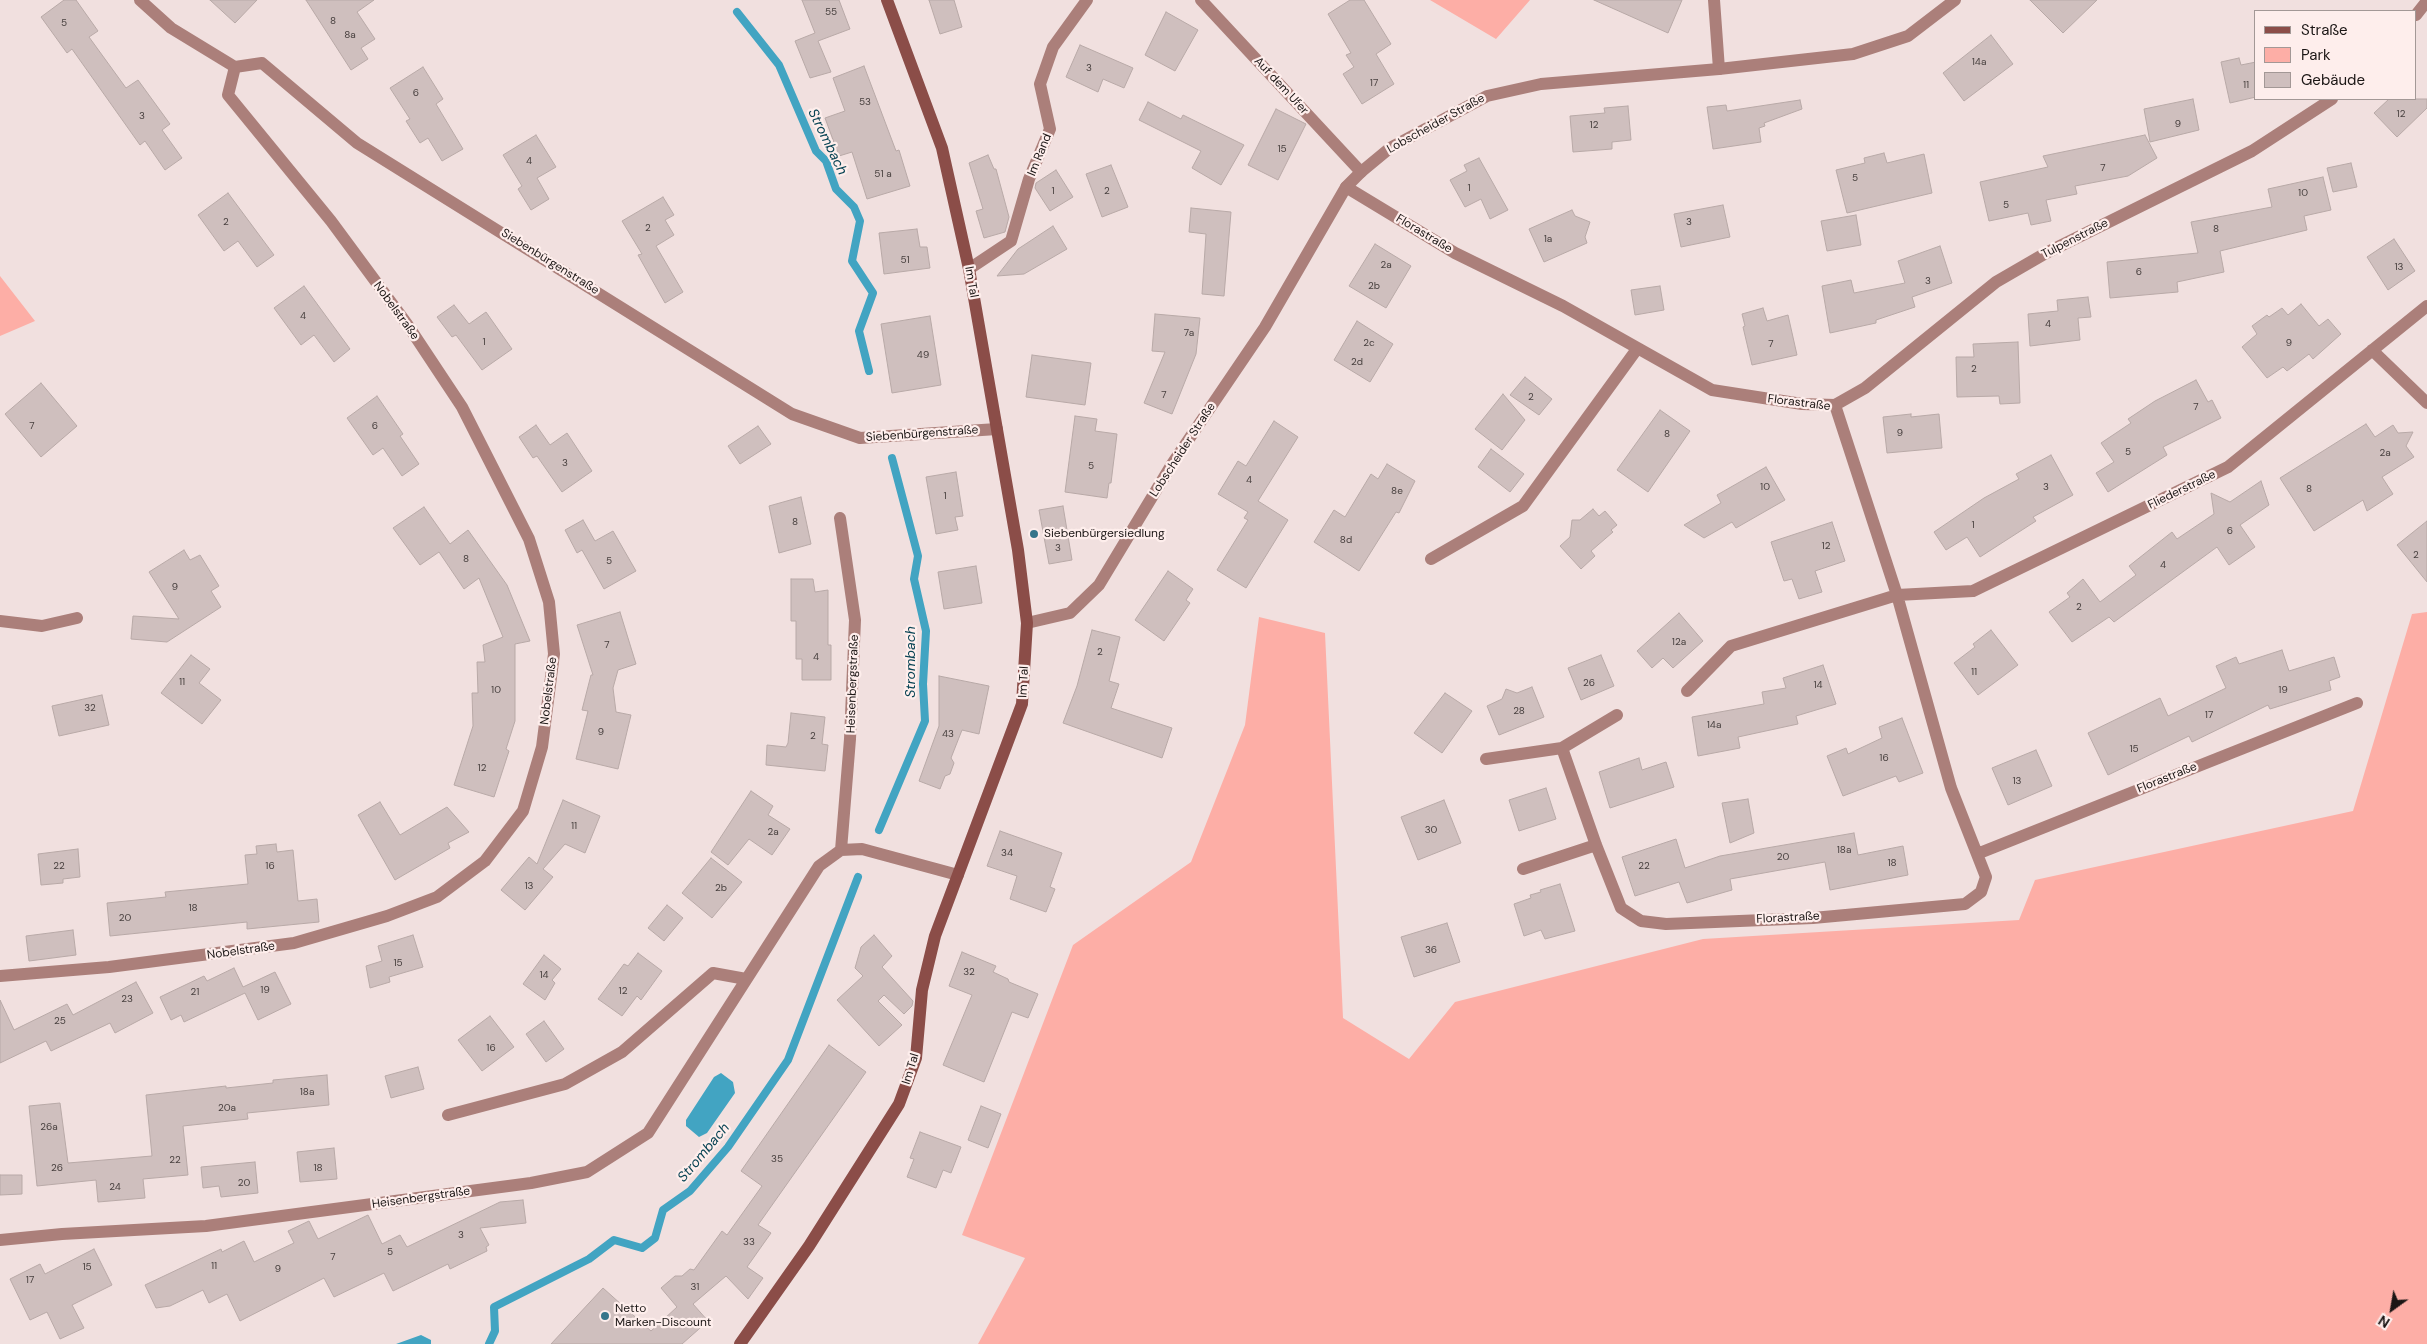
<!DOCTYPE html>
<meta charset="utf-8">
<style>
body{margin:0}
#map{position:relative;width:2427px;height:1344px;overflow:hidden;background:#f1e0df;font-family:"DM Sans",sans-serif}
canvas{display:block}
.legend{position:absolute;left:2254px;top:10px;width:162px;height:90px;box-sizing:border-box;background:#feeeec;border:1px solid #a39896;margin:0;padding:6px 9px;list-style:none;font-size:15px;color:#1b1615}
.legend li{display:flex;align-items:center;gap:10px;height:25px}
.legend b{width:25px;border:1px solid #a39896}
.north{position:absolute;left:2367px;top:1284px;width:50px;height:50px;-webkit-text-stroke:4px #feeeec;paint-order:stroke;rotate:212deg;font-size:14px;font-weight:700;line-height:20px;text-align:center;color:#1b1615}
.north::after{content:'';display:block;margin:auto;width:18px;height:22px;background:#1b1615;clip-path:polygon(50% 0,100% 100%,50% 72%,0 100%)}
</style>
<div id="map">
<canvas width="2427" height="1344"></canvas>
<ul class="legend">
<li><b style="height:6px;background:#8b4d48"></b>Straße</li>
<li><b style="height:14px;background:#fdaea6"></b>Park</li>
<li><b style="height:14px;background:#cfbfbe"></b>Gebäude</li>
</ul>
<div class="north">N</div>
</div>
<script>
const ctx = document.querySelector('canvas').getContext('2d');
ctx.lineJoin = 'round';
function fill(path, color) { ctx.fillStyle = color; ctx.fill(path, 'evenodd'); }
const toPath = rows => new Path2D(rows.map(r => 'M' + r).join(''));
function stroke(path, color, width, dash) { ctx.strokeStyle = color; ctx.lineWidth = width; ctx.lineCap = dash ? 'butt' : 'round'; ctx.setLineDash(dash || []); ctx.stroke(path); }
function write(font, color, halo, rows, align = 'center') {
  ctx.font = font + ' "DM Sans",sans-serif'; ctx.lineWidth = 4.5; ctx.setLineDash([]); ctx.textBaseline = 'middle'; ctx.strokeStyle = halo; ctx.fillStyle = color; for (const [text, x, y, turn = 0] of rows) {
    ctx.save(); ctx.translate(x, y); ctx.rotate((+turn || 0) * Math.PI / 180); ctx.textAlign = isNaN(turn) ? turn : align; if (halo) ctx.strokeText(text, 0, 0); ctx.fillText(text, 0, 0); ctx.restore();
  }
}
fill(toPath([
 [1430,0,1530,0,1496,39],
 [0,276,35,321,0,336],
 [2427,612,2427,1344,978,1344,1025,1258,962,1235,1073,945,1191,862,1245,725,1259,617,1325,633,1343,1018,1409,1059,1455,1002,1703,939,2019,920,2035,880,2353,811,2412,614]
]), '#fdaea6');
fill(toPath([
 [721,1073,733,1082,735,1093,707,1133,699,1137,686,1126,686,1120,714,1077],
 [421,1335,431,1340,431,1344,396,1344]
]), '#42a4c2');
stroke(toPath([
 [737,12,779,65,816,151,826,161,836,189,854,207,860,221,852,261,873,293,859,331,869,371],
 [879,830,925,721,923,684,926,631,914,579,918,556,892,458],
 [489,1344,495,1331,494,1307,589,1259,614,1240,642,1248,655,1238,663,1210,690,1191,728,1147,788,1060,858,877]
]), '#42a4c2', 8);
const building = toPath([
 [64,0,76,0,98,31,89,37,126,88,138,80,170,124,162,130,182,158,165,170,145,141,140,145,72,49,67,53,41,17,64,0],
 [210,0,257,0,235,23,210,0],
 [306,0,374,0,357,12,375,39,361,48,368,59,351,70,306,0],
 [802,0,839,0,850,29,818,41,831,72,810,78,795,41,815,33,802,0],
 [929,0,954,0,962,27,940,34,929,0],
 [1350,0,1364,0,1391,44,1376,54,1394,84,1362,104,1343,74,1354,67,1346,55,1351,53,1328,14,1350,0],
 [1594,0,1682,0,1668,33,1594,0],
 [2030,0,2097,0,2063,33,2030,0],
 [1166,12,1198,30,1175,71,1145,55,1166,12],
 [1991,35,2013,64,1964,101,1943,73,1991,35],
 [1080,45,1133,68,1124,88,1103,79,1098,92,1066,77,1080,45],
 [2239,58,2241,65,2256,62,2256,97,2230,103,2221,62,2239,58],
 [864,66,896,151,899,150,910,186,867,199,852,152,839,156,825,118,845,111,833,78,864,66],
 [423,67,443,99,436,104,463,149,442,161,428,138,420,143,406,121,410,119,390,88,423,67],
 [2193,99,2199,130,2150,142,2144,109,2193,99],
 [2389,99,2427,99,2427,108,2397,137,2374,113,2389,99],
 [1800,100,1802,109,1764,123,1765,126,1759,128,1761,142,1713,149,1707,107,1726,105,1727,111,1800,100],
 [1148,102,1181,119,1183,115,1244,145,1221,185,1192,168,1201,151,1139,120,1148,102],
 [1628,106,1631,140,1612,142,1612,149,1573,152,1570,116,1605,113,1604,108,1628,106],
 [1276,109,1306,124,1278,180,1248,165,1276,109],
 [536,135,556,167,537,178,549,199,531,210,518,189,522,186,503,155,536,135],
 [2145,135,2157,158,2128,176,2075,186,2077,194,2046,200,2051,221,2031,225,2028,213,1989,221,1980,182,2048,167,2043,156,2145,135],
 [1884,153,1887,163,1924,154,1932,193,1847,213,1836,170,1865,163,1864,158,1884,153],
 [988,155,994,169,996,169,1009,217,1005,232,984,238,976,211,983,209,969,163,988,155],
 [1479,158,1508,210,1490,219,1481,199,1465,207,1450,180,1467,171,1464,165,1479,158],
 [2351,163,2357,187,2333,192,2327,168,2351,163],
 [1111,165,1128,207,1102,217,1086,174,1111,165],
 [1056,170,1073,197,1050,211,1035,188,1036,183,1056,170],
 [2323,177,2331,210,2304,216,2307,230,2220,251,2224,272,2177,282,2178,292,2110,298,2107,262,2198,253,2191,222,2272,207,2268,189,2323,177],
 [228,193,274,255,257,267,238,241,224,251,198,215,228,193],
 [663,197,674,215,665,220,674,235,656,246,683,292,665,303,638,255,642,254,622,221,663,197],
 [1723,205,1730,237,1681,247,1674,214,1723,205],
 [1191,208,1231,212,1224,296,1202,294,1206,234,1189,232,1191,208],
 [1572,210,1575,216,1590,222,1585,237,1587,243,1544,262,1529,229,1572,210],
 [1856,215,1861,245,1827,251,1821,221,1856,215],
 [1053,226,1067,249,1024,274,997,276,1018,249,1053,226],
 [917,229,920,247,927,247,930,268,884,274,879,233,917,229],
 [2394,239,2415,271,2388,290,2367,257,2394,239],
 [1375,244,1411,266,1386,308,1349,286,1375,244],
 [1940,246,1952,283,1912,297,1915,307,1876,320,1876,323,1830,333,1822,286,1851,280,1854,293,1905,283,1898,261,1940,246],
 [304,286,350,349,334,362,314,335,301,345,274,308,304,286],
 [1660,286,1664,310,1635,315,1631,290,1660,286],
 [2088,297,2091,317,2078,318,2080,340,2030,346,2028,314,2058,311,2057,300,2088,297],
 [2301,304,2319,326,2328,319,2341,334,2313,359,2309,354,2287,371,2283,367,2267,378,2242,347,2257,334,2252,326,2267,315,2269,317,2282,308,2288,315,2301,304],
 [454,305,469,324,486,312,512,349,482,370,456,335,452,337,437,317,454,305],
 [1763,308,1767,321,1788,315,1797,355,1752,365,1743,327,1745,326,1742,314,1763,308],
 [1155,314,1200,318,1196,354,1172,414,1144,403,1165,352,1152,351,1155,314],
 [930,316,941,385,892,393,881,324,930,316],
 [1357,321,1393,344,1370,382,1334,360,1357,321],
 [2018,342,2020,403,2000,404,1999,396,1957,397,1956,357,1974,357,1973,344,2018,342],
 [1032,355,1091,363,1085,405,1026,397,1032,355],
 [1525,377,1552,399,1539,415,1510,395,1525,377],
 [2196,380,2208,402,2212,400,2221,418,2163,447,2167,455,2108,492,2096,473,2114,462,2101,443,2131,423,2128,419,2155,401,2196,380],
 [41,383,77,426,41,457,5,414,41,383],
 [1503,394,1525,420,1502,450,1475,429,1503,394],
 [377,396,403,434,400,436,419,464,402,476,383,448,373,455,347,418,377,396],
 [1660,410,1690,431,1648,492,1617,470,1660,410],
 [1911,414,1911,417,1939,414,1942,448,1887,453,1883,417,1911,414],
 [1075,416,1097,419,1095,431,1117,434,1111,483,1109,483,1107,498,1065,492,1075,416],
 [1274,421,1298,437,1258,501,1288,520,1246,588,1217,570,1248,520,1244,518,1248,512,1218,494,1238,461,1246,466,1274,421],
 [2366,424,2375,437,2393,425,2398,433,2413,432,2406,446,2414,457,2382,477,2393,494,2367,511,2363,500,2314,531,2280,478,2366,424],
 [536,425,550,445,567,433,592,471,562,492,537,456,533,458,519,437,536,425],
 [758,426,771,444,740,464,728,446,758,426],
 [1491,449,1524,474,1510,492,1478,467,1491,449],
 [2051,455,2073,495,2033,517,2036,521,1980,557,1967,537,1946,550,1934,532,1984,498,2019,479,2016,474,2051,455],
 [1387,464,1415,481,1399,513,1396,512,1359,571,1314,542,1334,510,1345,517,1371,474,1378,479,1387,464],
 [1766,467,1785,500,1736,528,1732,522,1704,538,1684,525,1721,503,1717,495,1766,467],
 [956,472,963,516,955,517,958,530,936,534,926,477,956,472],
 [2261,481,2269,505,2240,525,2255,547,2229,565,2217,547,2114,622,2109,617,2072,642,2049,612,2070,597,2067,593,2083,579,2100,602,2136,575,2129,566,2172,532,2177,539,2214,514,2211,493,2230,502,2261,481],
 [801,497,811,544,779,553,769,506,801,497],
 [1063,506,1072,560,1049,564,1039,510,1063,506],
 [424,507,450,544,468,530,507,585,530,641,515,644,515,721,506,749,509,751,494,797,454,785,473,726,472,693,478,693,477,662,485,662,483,645,503,637,479,578,464,589,439,552,420,565,393,528,424,507],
 [1593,509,1599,516,1605,511,1617,525,1611,530,1613,532,1591,551,1595,556,1581,569,1560,546,1570,537,1572,520,1580,520,1593,509],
 [583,520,595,541,613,531,636,571,604,589,582,550,577,553,565,530,583,520],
 [2427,521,2427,582,2397,545,2427,521],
 [1832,522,1845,561,1815,571,1822,592,1799,599,1792,579,1784,581,1771,542,1832,522],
 [184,550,190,560,200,555,219,586,211,591,221,607,167,642,131,639,133,616,179,619,149,572,184,550],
 [976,566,982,603,944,609,938,572,976,566],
 [1168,571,1193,589,1186,600,1190,603,1164,641,1135,620,1168,571],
 [791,579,813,579,815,592,828,590,828,645,831,645,831,680,802,680,802,659,796,659,796,621,791,621,791,579],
 [620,612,636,664,618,670,613,688,616,712,631,715,618,769,576,759,588,711,582,710,591,675,593,675,577,625,620,612],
 [1679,613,1703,641,1673,668,1663,658,1652,668,1637,651,1679,613],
 [1092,630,1120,637,1109,681,1119,684,1111,708,1172,728,1162,758,1063,723,1077,686,1092,630],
 [1991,630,2018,665,1978,695,1954,663,1975,647,1973,644,1991,630],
 [2282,650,2289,671,2334,657,2340,677,2329,681,2331,690,2270,709,2268,705,2192,742,2189,736,2108,775,2088,733,2160,698,2168,716,2226,688,2216,666,2236,657,2239,664,2282,650],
 [191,655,210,669,199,683,221,700,202,724,161,693,191,655],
 [1601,655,1614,686,1581,700,1568,668,1601,655],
 [1823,665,1836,704,1796,716,1798,724,1738,737,1740,748,1698,756,1692,717,1764,704,1762,692,1786,688,1783,678,1823,665],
 [939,676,989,686,979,734,962,730,951,758,954,763,950,774,945,776,940,789,919,781,939,726,939,676],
 [1532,687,1544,717,1499,735,1487,706,1502,699,1506,689,1517,693,1532,687],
 [1445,693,1472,711,1442,753,1414,733,1445,693],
 [102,695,109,725,59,736,52,706,102,695],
 [791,713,825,717,822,744,828,745,825,771,766,765,767,745,786,747,788,743,791,713],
 [1902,718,1923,773,1899,782,1896,776,1843,796,1827,756,1846,748,1848,754,1882,738,1879,727,1902,718],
 [2036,750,2052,786,2008,805,1992,768,2036,750],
 [1639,758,1642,770,1666,762,1674,787,1610,808,1599,772,1639,758],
 [1546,788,1556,819,1519,831,1509,800,1546,788],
 [751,791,773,806,768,815,790,829,772,855,749,839,728,865,711,852,751,791],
 [1748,799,1754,833,1730,843,1722,803,1748,799],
 [563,800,600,816,585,853,565,844,543,869,553,877,525,910,501,890,529,857,537,864,563,800],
 [1444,800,1461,843,1418,860,1401,817,1444,800],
 [380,802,400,835,447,807,469,832,448,843,450,848,395,880,358,815,380,802],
 [1000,831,1062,853,1050,887,1055,889,1046,912,1010,899,1017,876,987,866,1000,831],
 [1854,833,1858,855,1903,846,1908,875,1830,890,1825,862,1730,879,1732,890,1687,903,1679,882,1635,896,1622,857,1676,839,1685,868,1720,856,1854,833],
 [276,844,277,852,293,850,298,901,317,899,319,922,247,929,247,922,110,936,107,903,166,897,165,892,248,884,245,855,257,854,256,846,276,844],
 [78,849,80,877,63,879,63,883,41,885,38,854,78,849],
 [711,858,742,882,712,918,682,893,711,858],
 [1560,884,1575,931,1545,939,1541,930,1524,936,1514,904,1531,898,1530,895,1541,892,1540,890,1560,884],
 [667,905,683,918,664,941,648,928,667,905],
 [1447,923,1460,962,1414,977,1401,937,1447,923],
 [73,930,76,955,29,961,26,936,73,930],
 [413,935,423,967,389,977,390,982,370,988,366,966,382,961,378,946,413,935],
 [874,935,892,956,882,967,913,1001,912,1006,904,1014,884,995,878,1001,902,1025,879,1046,837,1000,863,976,855,968,861,947,874,935],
 [962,952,996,966,993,972,1008,979,1009,982,1038,994,1028,1018,1012,1012,984,1082,943,1065,972,995,949,986,962,952],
 [638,953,662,971,641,1000,637,996,622,1016,598,999,624,964,628,966,638,953],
 [544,955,561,969,552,980,555,983,545,1000,523,984,544,955],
 [234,968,243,987,275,972,291,1004,258,1020,245,993,184,1022,181,1015,171,1020,160,997,204,976,207,981,234,968],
 [136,982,153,1013,115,1033,110,1023,51,1051,46,1041,0,1063,0,1000,14,1030,67,1004,73,1015,136,982],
 [490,1016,514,1047,482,1071,458,1040,490,1016],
 [544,1021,564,1049,546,1062,526,1034,544,1021],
 [829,1045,866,1072,758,1225,771,1233,747,1267,763,1278,748,1299,726,1276,693,1304,708,1321,682,1344,551,1344,603,1288,651,1331,677,1307,661,1288,675,1276,682,1276,690,1269,694,1270,722,1231,727,1235,762,1186,741,1171,829,1045],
 [418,1067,424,1089,391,1098,385,1076,418,1067],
 [327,1075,329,1105,247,1113,248,1119,183,1126,188,1175,143,1179,145,1198,98,1202,96,1180,37,1186,29,1106,60,1103,68,1163,152,1156,146,1095,226,1086,226,1088,273,1083,273,1080,327,1075],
 [981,1106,1001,1114,988,1148,968,1140,981,1106],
 [920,1132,961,1147,951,1173,943,1170,936,1188,907,1177,914,1159,910,1158,920,1132],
 [334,1148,337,1179,300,1182,297,1152,334,1148],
 [255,1162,258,1193,221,1197,219,1186,203,1188,201,1167,255,1162],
 [0,1175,22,1175,22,1194,0,1195,0,1175],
 [523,1200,526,1223,480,1228,489,1245,486,1247,487,1251,450,1269,448,1264,393,1291,384,1273,334,1297,324,1278,240,1321,227,1294,209,1303,203,1290,170,1306,156,1308,145,1285,221,1249,222,1252,244,1241,254,1262,294,1243,288,1231,309,1221,318,1239,368,1215,382,1244,400,1235,407,1247,500,1202,523,1200],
 [94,1249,112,1285,72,1305,84,1328,60,1339,47,1312,30,1320,10,1279,40,1264,45,1274,94,1249]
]);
fill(building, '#cfbfbe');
stroke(building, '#b8a9a7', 1);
stroke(toPath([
 [140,0,171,28,235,67,262,63,357,143,792,414,860,438,997,429],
 [1201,0,1361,172],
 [1714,0,1719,69],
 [2416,15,2427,1],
 [1346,187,1455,253,1563,306,1712,390,1802,404,1835,405],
 [969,269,1011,241,1029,179,1050,129,1040,84,1053,47,1087,0],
 [2372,350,2427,403],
 [1835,405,1897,595,1951,788,1977,854,2357,703],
 [1835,405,1865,388,1996,282,2046,253,2252,151,2332,99],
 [840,518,855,620,850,739,841,850,862,849,958,875],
 [1431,559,1523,506,1637,349],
 [0,621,42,626,77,618],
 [1687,691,1731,646,1897,595,1973,591,2228,467,2427,306],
 [1562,748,1617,715],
 [1486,759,1562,748,1596,845,1621,908,1641,921,1666,924,1813,918,1965,904,1981,892,1986,877,1977,854],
 [1523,869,1596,845],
 [0,976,109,967,294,943,387,916,437,897,485,861,523,811,542,747,554,654,549,602,529,539,462,407,407,324,331,221,228,95,235,67],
 [448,1115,565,1084,622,1052,713,973,746,979],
 [0,1240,62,1234,206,1226,531,1183,587,1172,648,1133,819,866,841,850]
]), '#ab7f7a', 12);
stroke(toPath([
 [1027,623,1070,613,1099,585,1172,464,1265,327,1346,187,1361,172,1390,148,1487,96,1541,84,1719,69,1853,54,1908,36,1955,0]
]), '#ab7f7a', 12);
stroke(toPath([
 [740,1344,809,1246,899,1104,916,1058,922,990,935,936,1022,704,1027,623,1018,550,969,269,942,148,887,0]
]), '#8b4d48', 12);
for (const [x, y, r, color] of [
 [1034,534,5,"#36758a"],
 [605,1316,5,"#36758a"]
]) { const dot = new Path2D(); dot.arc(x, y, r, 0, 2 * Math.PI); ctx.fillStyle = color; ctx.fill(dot); stroke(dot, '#feeeec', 2); }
write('10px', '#48403f', null, [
 ["55",831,12],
 ["8",333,21],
 ["5",64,23],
 ["8a",350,35],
 ["14a",1979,62],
 ["3",1089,68],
 ["17",1374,83],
 ["11",2246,85],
 ["6",416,93],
 ["53",865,102],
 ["12",2401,114],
 ["3",142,116],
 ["9",2178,124],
 ["12",1594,125],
 ["15",1282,149],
 ["4",529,161],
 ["7",2103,168],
 ["51 a",883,174],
 ["5",1855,178],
 ["1",1469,188],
 ["1",1053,191],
 ["2",1107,191],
 ["10",2303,193],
 ["5",2006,205],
 ["2",226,222],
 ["3",1689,222],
 ["2",648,228],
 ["8",2216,229],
 ["1a",1548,239],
 ["51",905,260],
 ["2a",1386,265],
 ["13",2399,267],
 ["6",2139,272],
 ["3",1928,281],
 ["2b",1374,286],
 ["4",303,316],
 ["4",2048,324],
 ["7a",1189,333],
 ["1",484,342],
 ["2c",1369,343],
 ["9",2289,343],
 ["7",1771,344],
 ["49",923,355],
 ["2d",1357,362],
 ["2",1974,369],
 ["7",1164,395],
 ["2",1531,397],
 ["7",2196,407],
 ["7",32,426],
 ["6",375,426],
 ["9",1900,433],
 ["8",1667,434],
 ["5",2128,452],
 ["2a",2385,453],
 ["3",565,463],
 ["5",1091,466],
 ["4",1249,480],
 ["10",1765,487],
 ["3",2046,487],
 ["8",2309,489],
 ["8e",1397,491],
 ["1",945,496],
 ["8",795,522],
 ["1",1973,525],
 ["6",2230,531],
 ["8d",1346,540],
 ["12",1826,546],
 ["3",1058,548],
 ["2",2416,555],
 ["8",466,559],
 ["5",609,561],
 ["4",2163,565],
 ["9",175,587],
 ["2",2079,607],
 ["12a",1679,642],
 ["7",607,645],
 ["2",1100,652],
 ["4",816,657],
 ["11",1974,672],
 ["11",182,682],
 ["26",1589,683],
 ["14",1818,685],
 ["10",496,690],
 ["19",2283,690],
 ["32",90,708],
 ["28",1519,711],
 ["17",2209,715],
 ["14a",1714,725],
 ["9",601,732],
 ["43",948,734],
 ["2",813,736],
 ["15",2134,749],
 ["16",1884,758],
 ["12",482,768],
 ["13",2017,781],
 ["11",574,826],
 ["30",1431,830],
 ["2a",773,832],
 ["18a",1844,850],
 ["34",1007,853],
 ["20",1783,857],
 ["18",1892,863],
 ["22",59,866],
 ["16",270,866],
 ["22",1644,866],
 ["13",529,886],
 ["2b",721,888],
 ["18",193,908],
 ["20",125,918],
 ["36",1431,950],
 ["15",398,963],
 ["32",969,972],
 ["14",544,975],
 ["19",265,990],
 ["12",623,991],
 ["21",195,992],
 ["23",127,999],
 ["25",60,1021],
 ["16",491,1048],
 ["18a",307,1092],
 ["20a",227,1108],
 ["26a",49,1127],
 ["35",777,1159],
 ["22",175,1160],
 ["26",57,1168],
 ["18",318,1168],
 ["20",244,1183],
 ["24",115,1187],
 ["3",461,1235],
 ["33",749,1242],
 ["5",390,1252],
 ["7",333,1257],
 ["11",214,1266],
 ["15",87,1267],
 ["9",278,1269],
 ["17",30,1280],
 ["31",695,1287]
]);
write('12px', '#1b1615', '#feeeec', [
 ["Auf dem Ufer",1281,86,47],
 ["Lobscheider Straße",1436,124,-29],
 ["Im Rand",1040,155,-68],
 ["Florastraße",1424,234,31],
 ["Tulpenstraße",2075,239,-27],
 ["Siebenbürgenstraße",550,262,32],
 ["Im Tal",971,282,80],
 ["Nobelstraße",396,311,54],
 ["Florastraße",1799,403,7],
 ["Siebenbürgenstraße",922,434,-4],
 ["Lobscheider Straße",1183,450,-57],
 ["Fliederstraße",2182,490,-26],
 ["Im Tal",1024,682,-87],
 ["Heisenbergstraße",853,684,-88],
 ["Nobelstraße",549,691,-83],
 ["Florastraße",2167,778,-22],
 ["Florastraße",1788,918,-3],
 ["Nobelstraße",241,951,-8],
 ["Im Tal",911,1069,-73],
 ["Heisenbergstraße",421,1198,-8]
]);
write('12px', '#1b1615', '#feeeec', [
 ["Siebenbürgersiedlung",1044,534],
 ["Netto",615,1309],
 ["Marken-Discount",615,1323]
], 'left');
write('italic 14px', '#094454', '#feeeec', [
 ["Strombach",827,142,64],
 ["Strombach",911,662,-90],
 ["Strombach",704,1153,-50]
]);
</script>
